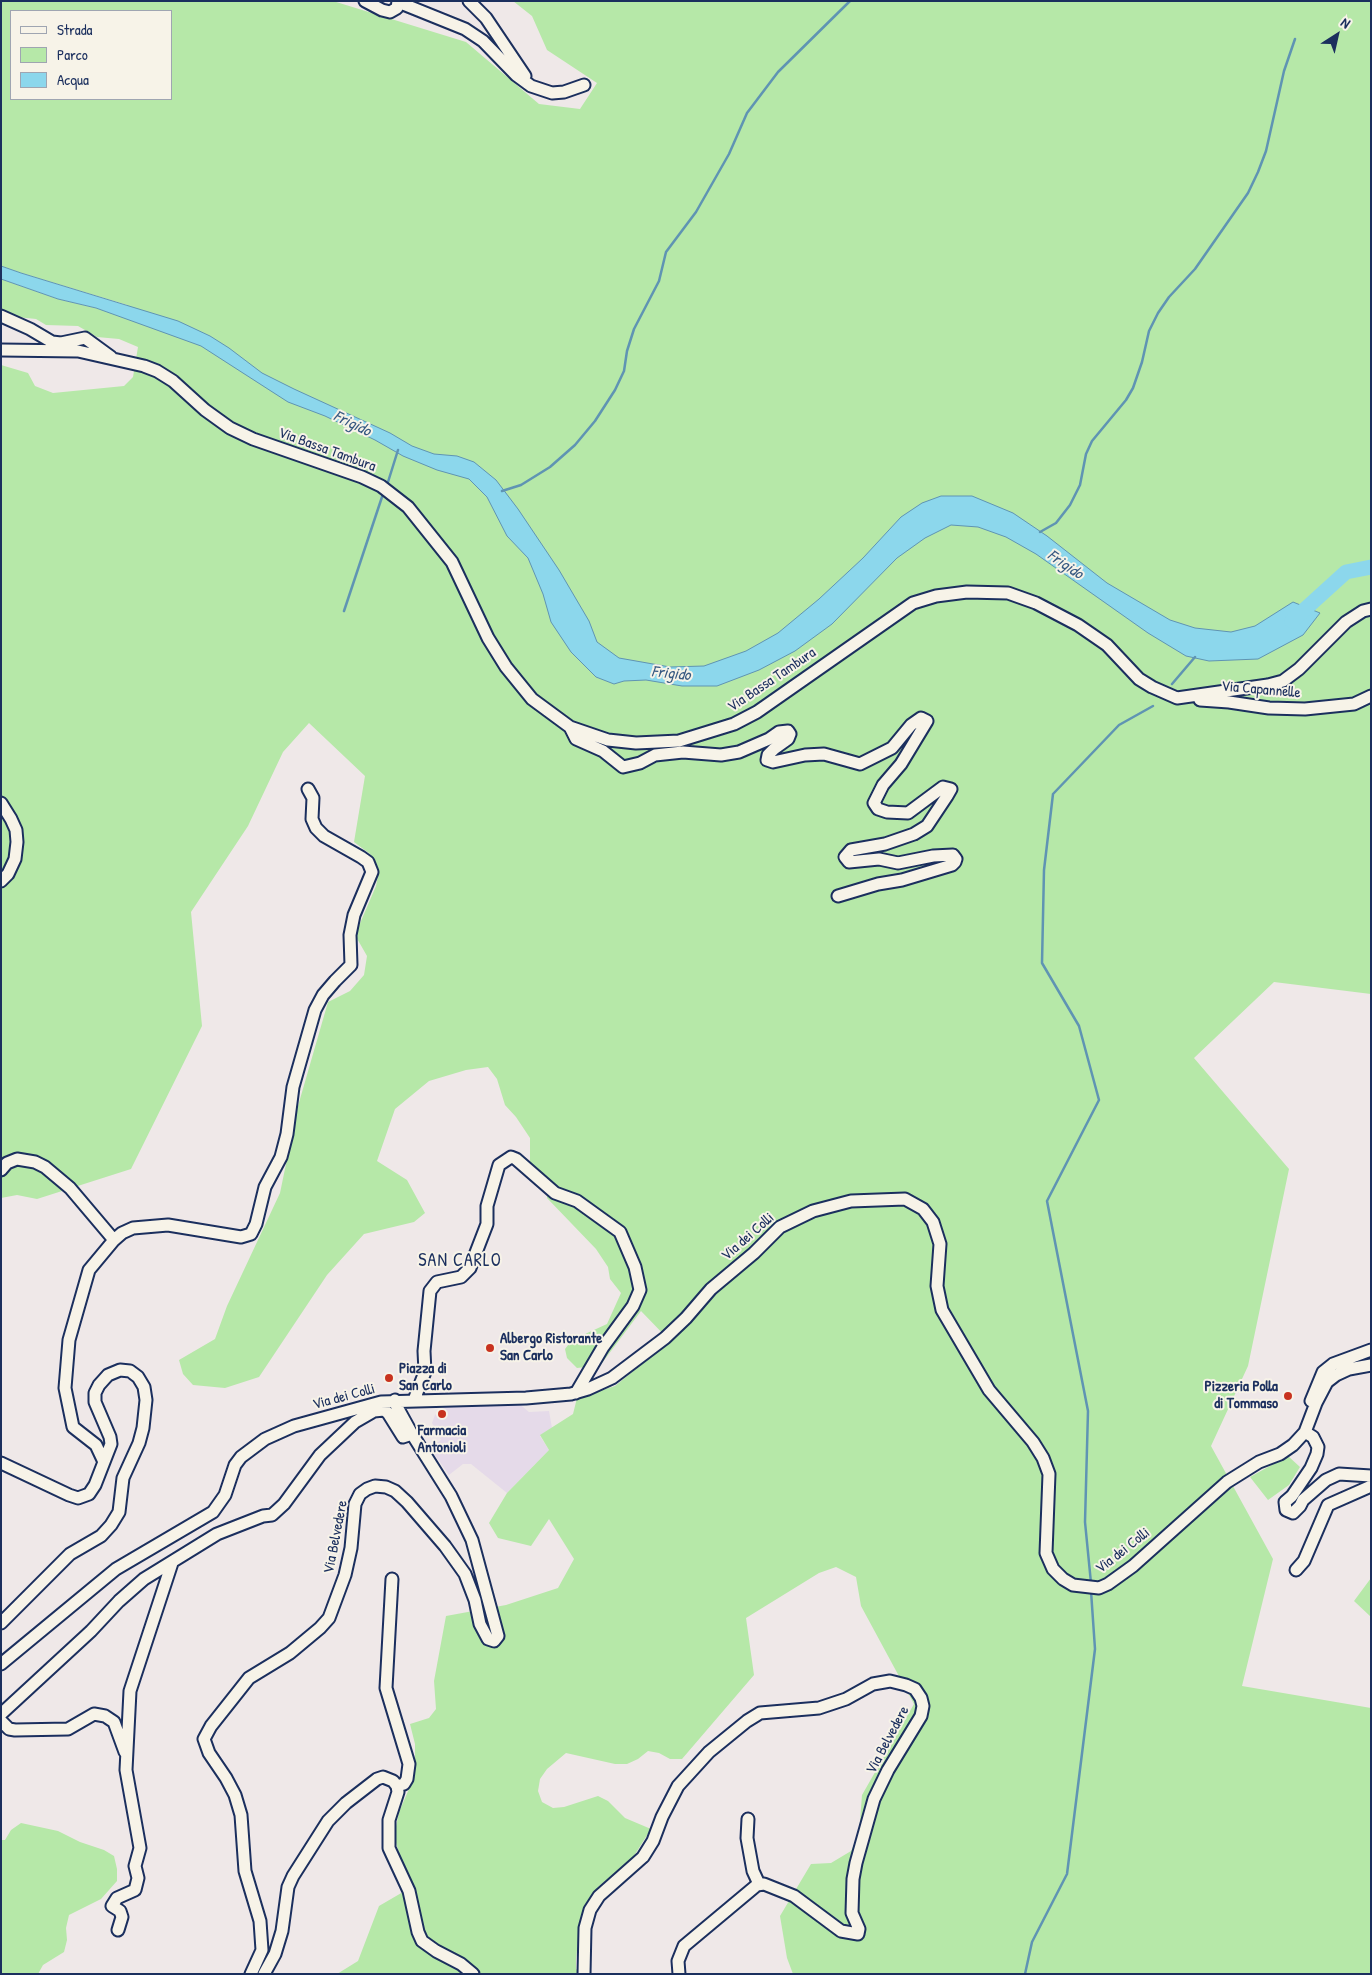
<!DOCTYPE html>
<style>
body{margin:0}
#map{position:relative;width:1372px;height:1975px;overflow:hidden;background:#efe8e8;font-family:"Patrick Hand",sans-serif}
canvas{display:block}
.frame{position:absolute;inset:0;border:2px solid #1b2f5e;pointer-events:none}
.legend{position:absolute;left:10px;top:10px;width:162px;height:90px;box-sizing:border-box;background:#f7f3e8;border:1px solid #9fa5b1;margin:0;padding:6px 9px;list-style:none;font-size:15px;color:#1b2f5e}
.legend li{display:flex;align-items:center;gap:10px;height:25px}
.legend b{width:25px;border:1px solid #9fa5b1}
.north{position:absolute;left:1312px;top:10px;width:50px;height:50px;-webkit-text-stroke:4px #f7f3e8;paint-order:stroke;rotate:35deg;font-size:14px;font-weight:700;line-height:20px;text-align:center;color:#1b2f5e}
.north::after{content:'';display:block;margin:auto;width:18px;height:22px;background:#1b2f5e;clip-path:polygon(50% 0,100% 100%,50% 72%,0 100%)}
</style>
<div id="map">
<canvas width="1372" height="1975"></canvas>
<div class="frame"></div>
<ul class="legend">
<li><b style="height:6px;background:#f7f3e8"></b>Strada</li>
<li><b style="height:14px;background:#b6e8a8"></b>Parco</li>
<li><b style="height:14px;background:#8cd7ec"></b>Acqua</li>
</ul>
<div class="north">N</div>
</div>
<script>
const ctx = document.querySelector('canvas').getContext('2d');
ctx.lineJoin = 'round';
function fill(path, color) { ctx.fillStyle = color; ctx.fill(path, 'evenodd'); }
const toPath = rows => new Path2D(rows.map(r => 'M' + r).join(''));
function stroke(path, color, width, dash) { ctx.strokeStyle = color; ctx.lineWidth = width; ctx.lineCap = dash ? 'butt' : 'round'; ctx.setLineDash(dash || []); ctx.stroke(path); }
function write(font, color, halo, rows, align = 'center') {
  ctx.font = font + ' "Patrick Hand",sans-serif'; ctx.lineWidth = 4; ctx.setLineDash([]); ctx.textBaseline = 'middle'; ctx.strokeStyle = halo; ctx.fillStyle = color; for (const [text, x, y, turn = 0] of rows) {
    ctx.save(); ctx.translate(x, y); ctx.rotate((+turn || 0) * Math.PI / 180); ctx.textAlign = isNaN(turn) ? turn : align; if (halo) ctx.strokeText(text, 0, 0); ctx.fillText(text, 0, 0); ctx.restore();
  }
}
fill(toPath([
 [517,1402,529,1412,549,1411,552,1428,540,1436,549,1450,507,1493,471,1464,463,1464,449,1475,430,1448,441,1440,432,1423,435,1415,445,1405]
]), '#e5dae9');
fill(toPath([
 [1,1,333,1,466,42,539,104,580,109,597,83,547,50,532,16,513,1,1371,1,1371,994,1274,982,1194,1058,1289,1169,1248,1366,1211,1446,1273,1559,1242,1686,1371,1708,1371,1974,793,1974,787,1958,780,1916,811,1864,831,1863,851,1851,859,1834,862,1795,914,1704,861,1606,856,1577,836,1567,819,1573,746,1618,754,1675,682,1759,670,1759,659,1753,648,1751,638,1759,627,1764,615,1764,566,1753,547,1769,540,1779,538,1791,542,1802,553,1808,564,1807,598,1796,608,1801,625,1818,651,1829,632,1859,599,1886,585,1905,581,1916,576,1959,576,1969,584,1974,337,1974,358,1961,379,1906,403,1892,411,1883,399,1853,394,1836,399,1812,415,1775,415,1744,410,1724,429,1718,436,1709,434,1681,446,1616,506,1605,558,1588,574,1559,549,1519,531,1546,498,1538,489,1523,507,1493,549,1450,540,1435,573,1414,577,1398,615,1386,670,1341,641,1311,596,1371,586,1367,577,1368,567,1358,565,1349,572,1340,607,1324,621,1293,610,1279,608,1267,596,1249,547,1198,548,1182,530,1162,530,1138,516,1117,505,1105,497,1079,488,1067,466,1070,429,1081,395,1109,377,1161,407,1180,425,1213,414,1222,364,1234,327,1275,259,1377,225,1388,193,1385,183,1374,179,1360,215,1339,227,1306,280,1193,298,1106,328,1002,350,991,364,975,367,956,355,935,376,886,379,870,370,854,354,842,365,776,309,723,283,752,248,826,191,912,202,1026,131,1169,37,1199,17,1195,1,1198,1,365,28,373,35,386,53,393,124,386,133,377,138,347,119,339,97,337,78,326,46,325,36,319,17,317,1,309,1,279,58,299,96,308,123,317,127,305,21,273,1,266],
 [11,11,171,11,171,99,11,99],
 [1288,1456,1300,1467,1289,1485,1268,1500,1250,1477],
 [1371,1578,1371,1617,1354,1601],
 [21,1823,58,1831,80,1842,104,1850,114,1856,117,1869,117,1881,101,1899,69,1915,66,1928,67,1940,64,1952,43,1965,38,1974,1,1974,1,1840,5,1840,11,1830]
]), '#b6e8a8');
const water = toPath([
 [1,266,21,273,178,321,210,336,229,348,262,373,294,389,390,433,412,446,434,454,457,456,474,462,496,480,518,509,559,570,589,621,597,642,619,658,670,667,704,666,746,651,778,633,819,599,863,558,901,517,922,503,941,496,972,496,1013,513,1047,536,1107,583,1170,620,1195,628,1231,632,1255,626,1293,602,1320,613,1303,635,1258,659,1209,661,1186,656,1148,633,1036,554,1006,537,978,527,951,525,925,538,897,558,832,624,795,651,759,670,717,686,682,686,646,680,624,681,614,684,596,677,571,652,551,622,543,594,528,558,507,536,487,497,469,479,437,470,403,456,375,440,325,416,288,402,201,346,96,308,58,299,1,279,1,266]
]);
fill(water, '#8cd7ec');
stroke(water, '#5f94b3', 1);
stroke(toPath([
 [388,482,398,450],
 [502,491,521,485,550,467,575,445,595,421,615,390,624,371,627,351,634,329,659,281,666,252,696,212,729,154,747,113,778,72,850,1],
 [1040,532,1056,523,1070,505,1080,485,1086,454,1092,441,1126,400,1133,388,1142,362,1149,331,1158,313,1169,297,1195,269,1248,193,1258,172,1266,151,1284,71,1295,39],
 [344,611,383,494],
 [1172,684,1195,657],
 [1091,1583,1085,1522,1088,1411,1047,1201,1099,1100,1079,1026,1042,963,1044,870,1053,794,1119,725,1153,706],
 [1025,1974,1032,1942,1067,1874,1095,1649,1091,1591]
]), '#5f94b3', 2.5);
stroke(toPath([
 [1292,621,1346,572,1371,567]
]), '#8cd7ec', 15);
const minor = toPath([
 [365,1,382,10,390,12,397,8,398,1],
 [469,1,486,18,525,76],
 [398,2,465,29,483,41,516,75,531,86,552,93,564,92,584,85],
 [1,316,30,329,52,342,61,343,85,338,111,357],
 [1,350,78,351,144,366,157,371,173,381,205,410,230,428,253,439,362,477,381,486,408,507,452,562,488,638,506,667,532,699,570,727,608,740,636,743,679,741,734,724,757,712,913,603,936,596,967,592,1008,593,1036,603,1078,625,1107,645,1139,679,1152,687,1177,698,1268,685,1283,681,1299,669,1346,622,1363,611,1371,609],
 [1200,700,1229,702,1269,708,1305,709,1354,704,1371,696],
 [570,727,576,739,603,751,623,767,640,763,655,755,683,752,721,755,739,752,769,739,779,732,788,731,790,734,788,739,774,749,768,755,767,760,773,762,805,755,824,754,860,764,892,748,911,725,921,718,927,721,901,764,883,785,874,803,878,809,887,812,908,813,943,787,951,789,947,796,927,826,914,834,885,844,851,850,845,857,849,862,879,859,898,863,933,856,953,855,956,859,955,862,952,865,902,880,878,884,838,896],
 [1,803,11,819,16,830,17,842,15,859,8,874,1,881],
 [1,1170,7,1163,17,1159,35,1162,45,1167,70,1188,114,1240],
 [414,1400,425,1372,424,1351,430,1291,437,1282,461,1277,470,1268,487,1224,487,1206,499,1165,511,1157,516,1159,555,1193,577,1201,620,1232,635,1267,640,1290,633,1306,603,1347,576,1393],
 [1311,1401,1323,1372,1333,1364,1371,1350],
 [1305,1432,1313,1437,1318,1447,1317,1454,1311,1468,1292,1496,1285,1502,1286,1510,1293,1513,1300,1506,1303,1500,1326,1480,1339,1474,1371,1476],
 [104,1462,96,1445,73,1427,65,1388,69,1340,89,1270,114,1240,122,1233,133,1228,168,1225,241,1237,251,1234,256,1224,265,1187,281,1157,287,1134,293,1087,315,1010,323,995,335,981,351,965,350,935,354,915,372,872,368,862,361,857,324,836,316,828,312,819,313,798,308,789],
 [1,1463,69,1495,78,1498,89,1494,95,1485,111,1444,110,1437,95,1402,95,1393,99,1385,108,1375,120,1370,130,1371,138,1377,144,1387,146,1400,143,1428,139,1443,123,1478,119,1512,111,1525,101,1536,70,1554,1,1623],
 [1296,1570,1304,1561,1328,1505,1371,1486],
 [392,1579,386,1688,409,1764,407,1779,404,1784,397,1786],
 [1,1664,116,1569,213,1512,225,1495,235,1465,241,1457,265,1439,294,1426,381,1402,526,1398,571,1394,588,1389,612,1378,665,1338,686,1318,711,1289,754,1253,780,1227,813,1211,851,1201,905,1199,923,1209,933,1222,940,1244,937,1286,942,1310,989,1390,1033,1442,1043,1458,1049,1474,1046,1553,1053,1569,1063,1579,1073,1585,1099,1588,1108,1584,1133,1566,1227,1482,1259,1462,1280,1454,1293,1445,1305,1432,1316,1403,1327,1382,1336,1375,1349,1369,1371,1365],
 [1,1714,91,1631,119,1601,144,1579,217,1534,263,1516,272,1515,284,1504,320,1455,355,1422,374,1411,384,1410,388,1413,403,1437,412,1434],
 [1,1721,9,1729,15,1730,68,1729,94,1714,105,1716,114,1722,125,1752],
 [748,1819,747,1838,753,1871,759,1884],
 [118,1930,122,1917,120,1911,112,1906,117,1898,135,1890,138,1878,135,1866,140,1848,126,1770,130,1691,172,1563],
 [251,1974,262,1950,260,1921,245,1871,241,1815,235,1795,226,1778,209,1753,204,1739,211,1726,249,1678,290,1653,320,1628,329,1618,345,1575,351,1548,355,1504,360,1494,367,1489,375,1486,386,1487,395,1491,407,1502,445,1546,465,1574,475,1600,480,1624,488,1639,494,1641,498,1636,472,1540,451,1496,412,1434,396,1405,395,1400],
 [264,1974,275,1954,282,1931,288,1887,293,1876,328,1821,346,1803,377,1779,383,1777,393,1781,397,1786,398,1792,389,1820,389,1848,409,1891,418,1932,422,1941,436,1951,461,1964,473,1974],
 [584,1974,585,1928,590,1910,599,1896,643,1857,653,1841,662,1817,678,1786,709,1752,747,1721,760,1713,819,1708,846,1699,873,1684,890,1681,906,1685,915,1689,921,1698,923,1706,921,1716,888,1770,874,1799,856,1863,853,1879,852,1913,859,1929,858,1934,841,1931,794,1896,764,1884,757,1885,684,1946,678,1961,679,1974]
]);
stroke(minor, '#1b2f5e', 15);
stroke(minor, '#f7f3e8', 11);
for (const [x, y, r, color] of [
 [490,1348,5,"#c8321e"],
 [389,1378,5,"#c8321e"],
 [1288,1396,5,"#c8321e"],
 [442,1414,5,"#c8321e"]
]) { const dot = new Path2D(); dot.arc(x, y, r, 0, 2 * Math.PI); ctx.fillStyle = color; ctx.fill(dot); stroke(dot, '#f7f3e8', 2); }
write('15px', '#1b2f5e', '#f7f3e8', [
 ["Via Bassa Tambura",327,450,20],
 ["Via Bassa Tambura",772,680,-34],
 ["Via Capannelle",1261,690,5],
 ["Via dei Colli",748,1237,-41],
 ["Via dei Colli",344,1397,-15],
 ["Via Belvedere",336,1537,-79],
 ["Via dei Colli",1123,1551,-38],
 ["Via Belvedere",888,1740,-62]
]);
write('bold 15px', '#1b2f5e', '#f7f3e8', [
 ["Albergo Ristorante",500,1339],
 ["San Carlo",500,1356],
 ["Piazza di",399,1369],
 ["San Carlo",399,1386],
 ["Pizzeria Polla",1278,1387,"right"],
 ["di Tommaso",1278,1404,"right"],
 ["Farmacia",442,1431,"center"],
 ["Antonioli",442,1448,"center"]
], 'left');
write('italic 16px', '#375982', '#f7f3e8', [
 ["Frigido",352,424,26],
 ["Frigido",1065,565,34],
 ["Frigido",671,674,6]
]);
ctx.letterSpacing = '1px';
write('18px', '#1b2f5e', '#f7f3e8', [
 ["SAN CARLO",460,1261]
]);
ctx.letterSpacing = '0px';
</script>
